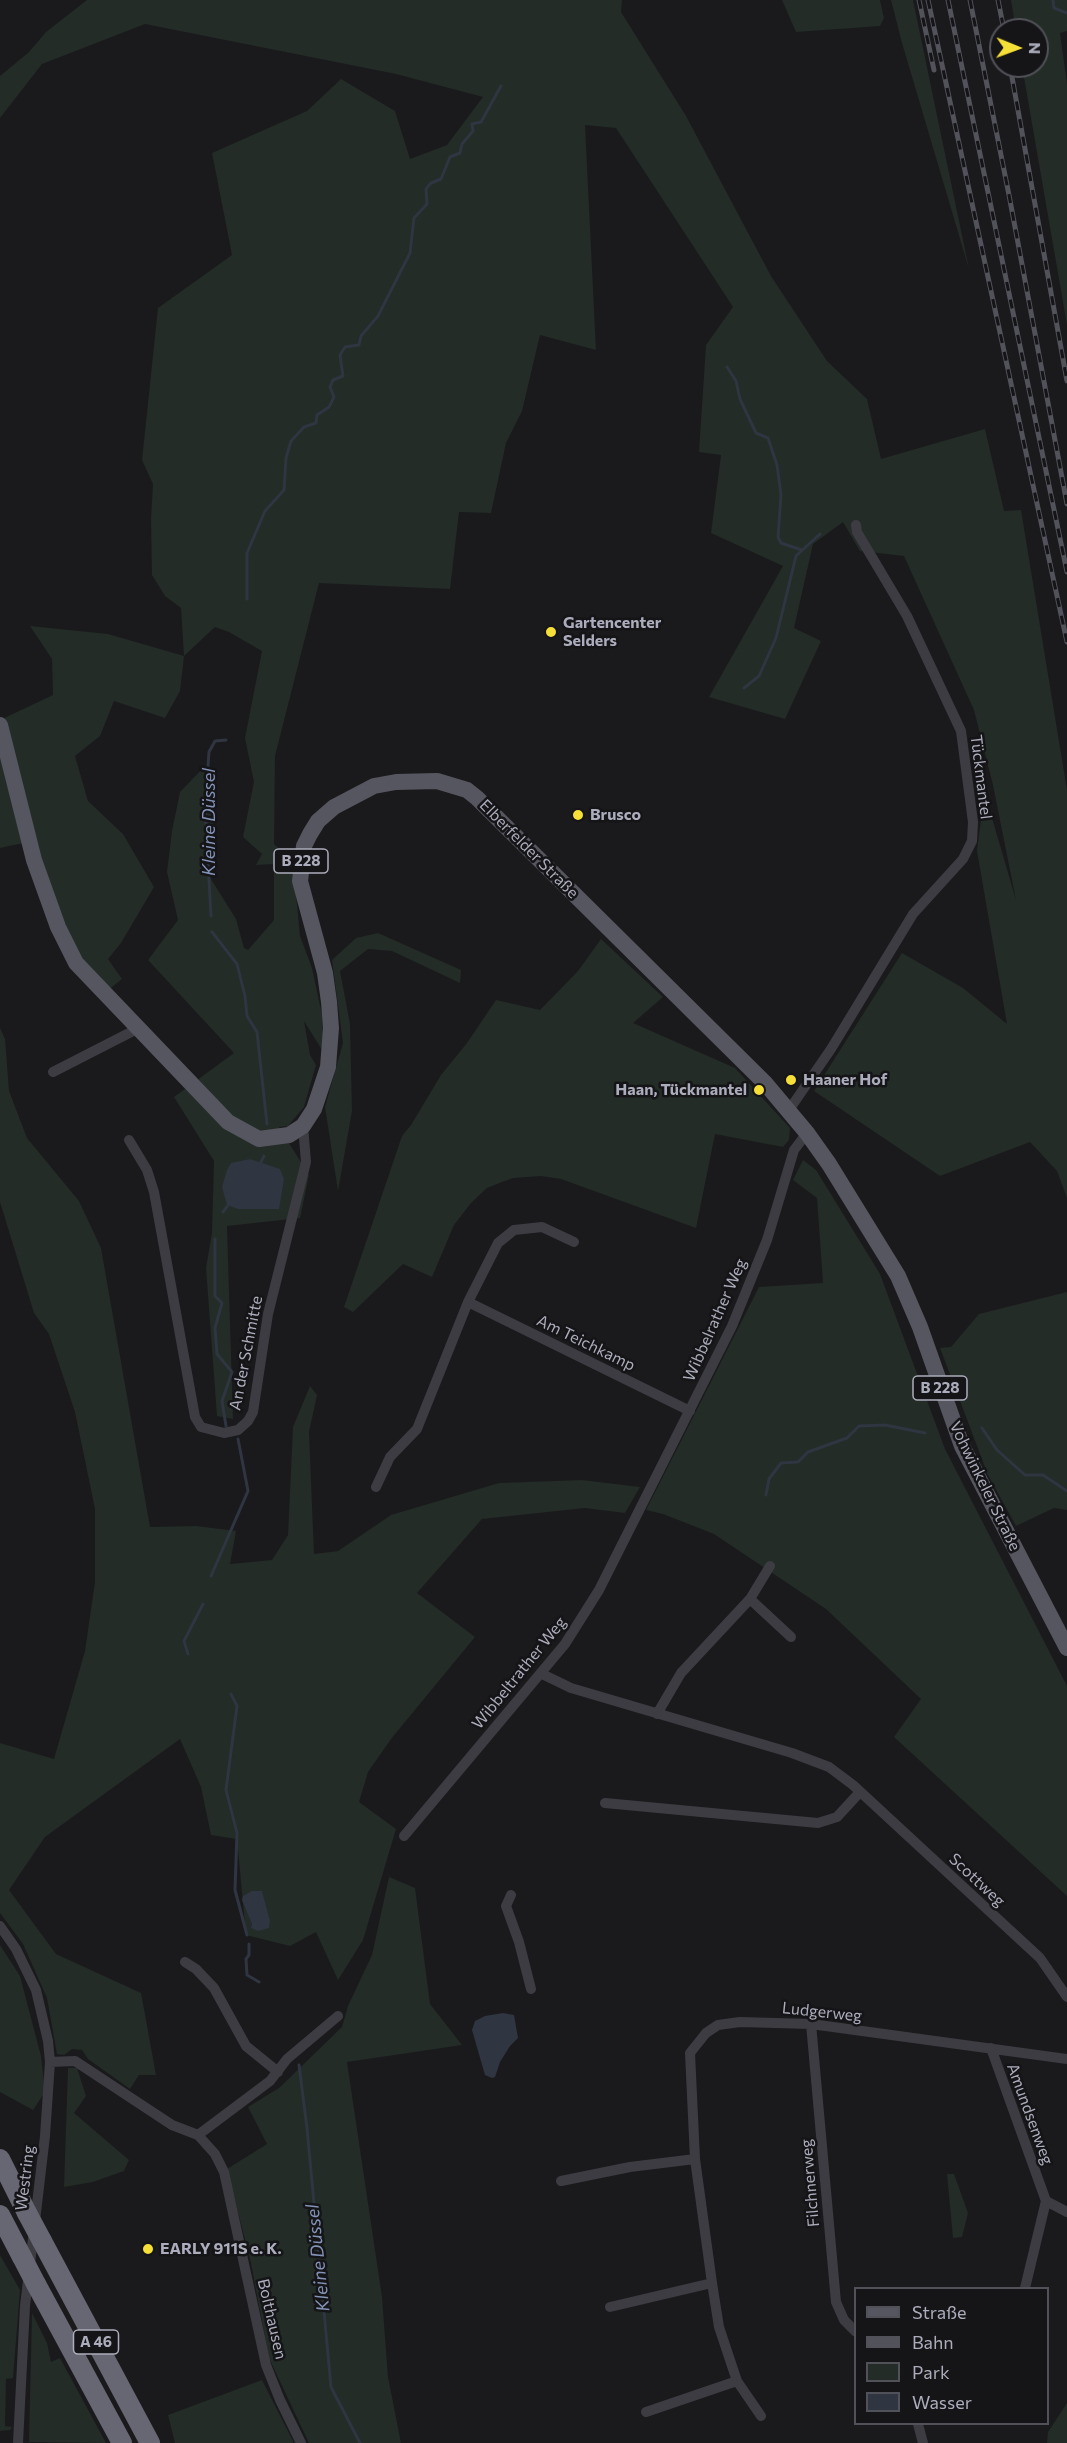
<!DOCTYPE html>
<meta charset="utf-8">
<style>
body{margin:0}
#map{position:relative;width:1067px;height:2443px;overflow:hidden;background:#1a1a1c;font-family:Commissioner,sans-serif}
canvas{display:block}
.legend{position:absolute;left:854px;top:2287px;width:195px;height:138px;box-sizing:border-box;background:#151417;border:2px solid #515159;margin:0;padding:8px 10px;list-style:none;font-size:18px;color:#acadbc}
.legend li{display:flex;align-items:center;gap:12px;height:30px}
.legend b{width:30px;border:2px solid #515159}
.north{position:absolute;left:989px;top:18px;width:60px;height:60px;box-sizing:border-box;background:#151417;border:2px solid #515159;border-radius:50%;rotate:91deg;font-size:16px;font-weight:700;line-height:24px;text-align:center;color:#acadbc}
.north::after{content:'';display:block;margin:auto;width:21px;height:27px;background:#f6df37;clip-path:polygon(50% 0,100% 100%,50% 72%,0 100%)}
</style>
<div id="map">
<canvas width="1067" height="2443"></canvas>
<ul class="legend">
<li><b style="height:8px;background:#565660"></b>Straße</li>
<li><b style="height:8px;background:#51525a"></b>Bahn</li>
<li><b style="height:16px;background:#232c26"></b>Park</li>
<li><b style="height:16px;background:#2f3541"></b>Wasser</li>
</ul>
<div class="north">N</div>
</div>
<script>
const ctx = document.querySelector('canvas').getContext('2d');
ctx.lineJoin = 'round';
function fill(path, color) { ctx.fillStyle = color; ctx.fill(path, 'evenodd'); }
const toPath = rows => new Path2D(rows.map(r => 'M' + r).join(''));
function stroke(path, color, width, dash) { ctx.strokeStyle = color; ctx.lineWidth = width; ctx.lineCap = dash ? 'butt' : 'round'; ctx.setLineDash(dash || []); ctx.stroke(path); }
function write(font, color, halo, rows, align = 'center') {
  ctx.font = font + ' Commissioner,sans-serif'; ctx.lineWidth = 5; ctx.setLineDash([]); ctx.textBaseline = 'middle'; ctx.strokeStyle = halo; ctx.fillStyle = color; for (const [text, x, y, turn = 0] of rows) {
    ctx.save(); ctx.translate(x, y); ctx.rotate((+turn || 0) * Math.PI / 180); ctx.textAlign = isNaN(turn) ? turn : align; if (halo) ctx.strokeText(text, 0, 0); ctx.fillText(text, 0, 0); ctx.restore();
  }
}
fill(toPath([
 [87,0,622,0,621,12,686,116,771,276,827,361,867,399,881,459,985,429,1004,511,1021,510,1067,790,1067,1198,1057,1171,1030,1142,940,1176,814,1091,902,953,963,988,1007,1024,977,851,981,820,978,770,1016,900,993,785,974,710,904,556,860,551,843,522,813,544,794,628,821,641,785,719,709,697,783,566,711,533,721,455,699,452,706,345,733,307,616,128,585,125,596,350,540,335,522,411,506,443,491,513,459,512,450,589,319,583,275,756,274,844,293,863,300,936,312,968,322,1015,324,1053,304,1021,310,1055,316,1065,304,1107,288,1126,279,1127,309,1175,300,1218,227,1226,233,1419,217,1416,206,1268,212,1233,214,1161,174,1097,234,1053,148,960,178,920,167,872,172,831,180,792,203,768,217,800,206,871,236,919,244,948,248,950,274,920,274,864,256,865,262,854,243,837,254,782,245,738,262,651,229,632,215,627,184,656,180,691,165,718,114,701,100,736,75,756,88,801,123,834,154,887,121,943,108,959,122,979,107,991,77,957,33,841,0,848,0,720,53,695,52,659,30,626,108,634,184,656,181,608,165,596,152,575,151,519,153,484,142,460,158,308,232,255,212,153,307,111,341,79,395,111,410,159,447,145,483,97,396,74,145,24,42,64,0,118,0,76,29,52,46,32],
 [782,0,880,0,884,18,880,26,796,32],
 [891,0,913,0,969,269,902,43],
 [1011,0,1067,0,1067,31,1060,33,1067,84,1067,325,1022,66,1037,66,1037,30,1016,30],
 [378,933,461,970,460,983,392,951,368,949,340,971,350,1024,352,1111,338,1191,325,1107,343,1043,332,960,356,938],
 [601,939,663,997,633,1023,735,1068,790,1128,789,1140,783,1147,715,1134,696,1228,561,1179,541,1176,513,1178,502,1182,487,1188,471,1203,454,1225,432,1277,403,1264,353,1312,344,1307,402,1136,411,1125,441,1075,467,1043,496,1000,540,1010,578,971],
 [0,1028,5,1039,9,1091,27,1138,79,1201,101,1248,150,1527,196,1526,236,1531,230,1564,272,1560,288,1535,293,1427,310,1386,317,1395,309,1432,314,1554,338,1551,391,1515,499,1483,582,1480,640,1487,625,1513,585,1508,482,1519,417,1593,475,1637,391,1739,368,1772,359,1802,396,1829,363,1940,338,1980,316,1932,290,1946,246,1935,237,1839,211,1835,201,1787,180,1739,45,1837,9,1890,56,1954,141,1993,156,2075,139,2075,130,2089,88,2059,82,2050,72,2049,64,2055,57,2054,47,1998,23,1944,0,1913,0,1743,54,1759,85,1651,95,1582,95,1509,75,1412,49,1334,34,1313,0,1202],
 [803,1160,816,1170,880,1274,945,1449,1067,1686,1067,1896,894,1737,921,1699,826,1609,714,1534,663,1514,646,1510,759,1287,823,1283,817,1198,793,1180],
 [1067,1292,1067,1510,1054,1508,1016,1526,988,1475,940,1348,951,1347,979,1314],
 [389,1877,415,1888,430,2004,462,2045,347,2062,382,2297,388,2377,401,2443,309,2443,269,2358,251,2263,227,2169,267,2144,248,2107,279,2088,342,2027,348,2006,372,1955],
 [0,1945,20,1976,41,2056,45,2092,33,2110,0,2092],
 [68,2068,77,2068,86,2096,74,2113,129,2160,124,2171,93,2182,64,2187],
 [947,2174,954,2174,968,2213,962,2237,953,2238],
 [0,2255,20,2290,13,2378,6,2379,5,2426,12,2427,10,2430,0,2431],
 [32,2313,47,2343,51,2362,60,2358,106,2443,29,2442],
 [262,2380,294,2443,175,2443,168,2415],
 [1067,2403,1067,2443,1047,2443,1048,2432]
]), '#232c26');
fill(toPath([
 [250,1159,280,1169,284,1179,279,1209,238,1209,227,1205,222,1187,227,1170,231,1163],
 [252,1891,262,1891,270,1921,269,1928,258,1931,251,1928,252,1924,242,1900,243,1896],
 [503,2013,514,2015,518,2038,510,2046,500,2062,495,2077,492,2078,485,2075,472,2030,475,2021,485,2016]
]), '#2f3541');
stroke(toPath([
 [1053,0,1054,8,1067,13],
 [727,367,736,381,740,399,756,433,768,438,777,465,781,495,778,537,781,543,802,550],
 [247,599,247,553,265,511,284,490,286,458,291,441,304,427,316,423,317,415,329,407,334,397,330,387,333,380,343,376,340,355,345,347,359,345,361,336,378,316,410,253,414,218,427,204,426,189,431,183,441,179,450,157,460,153,462,144,473,131,472,124,481,122,501,86],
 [744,688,759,676,776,638,796,556,820,534],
 [211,916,205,807,209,752,215,741,226,740],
 [212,932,237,964,245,996,247,1016,257,1032,267,1124],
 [259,1166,264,1156],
 [223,1212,229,1204],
 [215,1239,215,1296,222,1303,215,1328,217,1354,232,1372,222,1401,226,1426],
 [982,1428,997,1450,1025,1475,1043,1475,1067,1491],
 [766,1495,769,1479,781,1463,798,1462,808,1452,847,1438,859,1426,885,1425,925,1433],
 [211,1576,248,1491,238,1439],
 [188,1654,184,1641,203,1604],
 [231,1694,237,1706,226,1790,237,1833,235,1890,247,1935],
 [249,1944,249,1955,246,1959,247,1975,259,1982],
 [299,2065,307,2128,331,2387,360,2443]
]), '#2f3541', 3);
stroke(toPath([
 [53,1072,137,1029],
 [789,1110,831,1049,913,914,963,859,972,841,973,822,961,731,907,616,857,532,856,525],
 [129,1140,147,1170,154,1192,195,1417,201,1427,224,1433,238,1430,248,1421,253,1412,268,1314,306,1162,303,1126],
 [468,1302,498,1243,514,1230,542,1227,574,1242],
 [376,1487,390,1457,417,1429,468,1302,690,1411],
 [750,1599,791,1637],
 [542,1674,571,1688,792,1753,829,1767,853,1785,1040,1958,1067,1997],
 [657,1714,681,1673,750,1599,770,1566],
 [605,1803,818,1823,837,1817,860,1792],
 [404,1836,565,1644,599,1590,732,1326,767,1240,794,1150,807,1133],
 [511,1895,506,1906,519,1942,531,1989],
 [0,1926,16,1949,36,1990,48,2041,50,2062,45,2136,25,2306,18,2443],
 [185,1962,196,1969,214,1988,246,2046,278,2072],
 [811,2024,836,2302,844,2320,856,2332],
 [991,2048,1046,2201,1067,2212],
 [50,2062,75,2061,172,2125,198,2135,270,2081,287,2059,338,2016],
 [198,2135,215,2154,224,2172,266,2365,280,2400,301,2443],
 [561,2181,630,2167,695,2159],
 [1025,2288,1046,2201],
 [610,2307,712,2283],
 [646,2412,737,2381],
 [761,2416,737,2381,719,2327,712,2283,695,2159,690,2053,706,2033,718,2025,740,2022,811,2024,1067,2059],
 [918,2424,923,2443]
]), '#3d3c43', 10);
stroke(toPath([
 [0,725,34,860,58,927,76,963,228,1122,259,1139,289,1135,303,1126,314,1109,328,1067,331,1028,329,1002,325,973,300,881,304,846,310,834,318,821,334,807,374,786,396,782,437,781,467,790,477,798,765,1083,807,1133,829,1164,898,1276,920,1327,962,1446,1067,1648]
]), '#565660', 16);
stroke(toPath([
 [0,2159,27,2213],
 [0,2215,22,2257],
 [42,2241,150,2443],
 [36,2284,122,2443]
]), '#666772', 20);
const rail = toPath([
 [919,0,934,70],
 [928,0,1067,642],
 [948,0,1067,572],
 [970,0,1009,195,1067,504],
 [998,0,1004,30],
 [1010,66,1067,381]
]);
stroke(rail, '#51525a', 5);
stroke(rail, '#151417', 3, [9]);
stroke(toPath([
 [27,2213,42,2241],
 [22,2257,36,2284]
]), '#666772', 20);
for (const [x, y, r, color] of [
 [551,632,6,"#f6df37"],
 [578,815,6,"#f6df37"],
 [791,1080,6,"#f6df37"],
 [759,1090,6,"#f6df37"],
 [148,2249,6,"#f6df37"]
]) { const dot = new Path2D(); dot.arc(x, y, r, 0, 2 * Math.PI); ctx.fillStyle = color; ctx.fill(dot); stroke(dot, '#151417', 2); }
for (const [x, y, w] of [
 [301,861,54],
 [940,1388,54],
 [96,2342,45]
]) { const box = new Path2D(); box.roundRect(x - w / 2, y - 12, w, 24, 4.5); ctx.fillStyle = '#151417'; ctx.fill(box); stroke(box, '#acadbc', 1.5); }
write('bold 15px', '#acadbc', null, [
 ["B 228",301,861],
 ["B 228",940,1388],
 ["A 46",96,2342]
]);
write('bold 16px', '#acadbc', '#151417', [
 ["Gartencenter",563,623],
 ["Selders",563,641],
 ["Brusco",590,815],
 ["Haaner Hof",803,1080],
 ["Haan, Tückmantel",747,1090,"right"],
 ["EARLY 911S e. K.",160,2249]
], 'left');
write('16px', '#acadbc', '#151417', [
 ["Tückmantel",981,777,83],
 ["Elberfelder Straße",529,849,45],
 ["Wibbelrather Weg",715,1320,-66],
 ["Am Teichkamp",586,1343,26],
 ["An der Schmitte",246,1353,-79],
 ["Vohwinkeler Straße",985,1486,64],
 ["Wibbeltrather Weg",519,1673,-51],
 ["Scottweg",977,1880,43],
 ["Ludgerweg",822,2012,6],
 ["Amundsenweg",1030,2114,70],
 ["Westring",25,2178,-83],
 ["Filchnerweg",810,2183,-95],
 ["Bolthausen",272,2319,77]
]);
write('italic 18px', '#8393b7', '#151417', [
 ["Kleine Düssel",209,822,-90],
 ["Kleine Düssel",318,2258,-96]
]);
</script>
